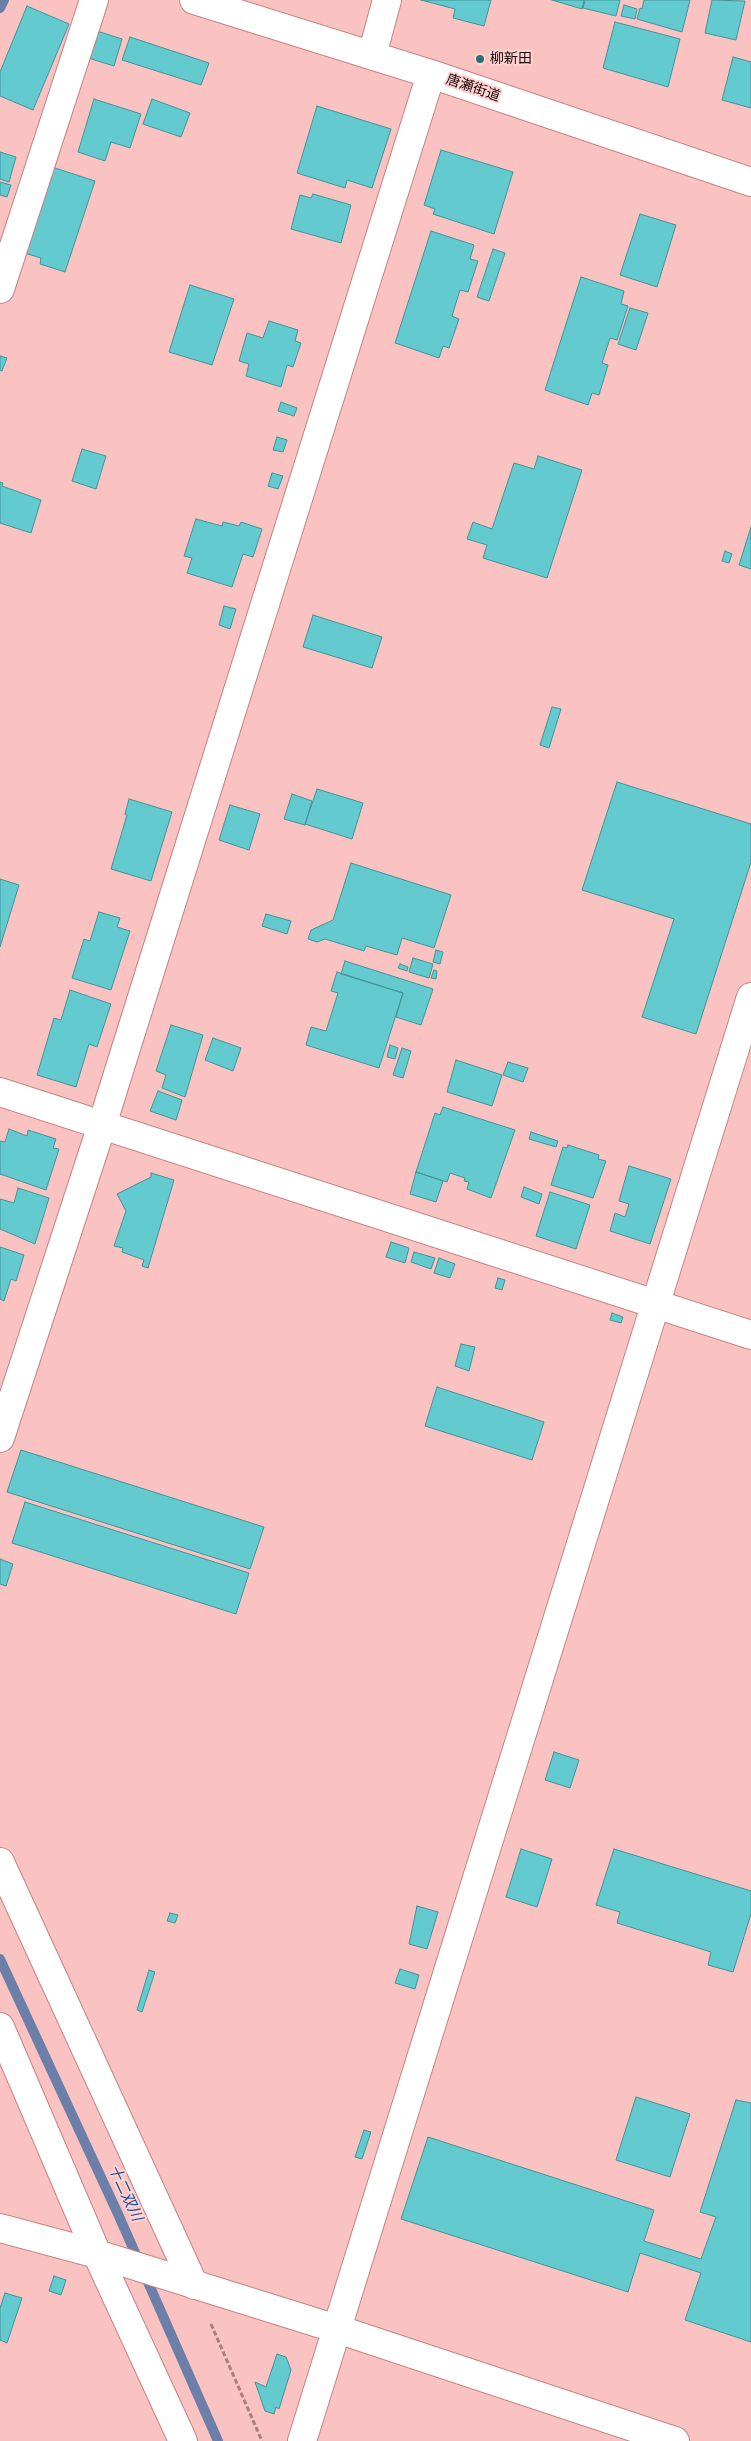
<!DOCTYPE html>
<meta charset="utf-8">
<style>
body{margin:0}
canvas{display:block;background:#fac2c1}
</style>
<canvas width="751" height="2441"></canvas>
<script>
const ctx = document.querySelector('canvas').getContext('2d');
ctx.lineJoin = 'round';
const toPath = rows => new Path2D(rows.map(r => 'M' + r).join(''));
function stroke(path, color, width, dash) { ctx.strokeStyle = color; ctx.lineWidth = width; ctx.lineCap = dash ? 'butt' : 'round'; ctx.setLineDash(dash || []); ctx.stroke(path); }
function fill(path, color) { ctx.fillStyle = color; ctx.fill(path, 'evenodd'); }
function write(font, color, halo, rows, align = 'center') {
  ctx.font = font + ' Rubik,"Noto Sans JP",sans-serif'; ctx.lineWidth = 4; ctx.setLineDash([]); ctx.textBaseline = 'middle'; ctx.strokeStyle = halo; ctx.fillStyle = color; for (const [text, x, y, turn = 0] of rows) {
    ctx.save(); ctx.translate(x, y); ctx.rotate((+turn || 0) * Math.PI / 180); ctx.textAlign = isNaN(turn) ? turn : align; if (halo) ctx.strokeText(text, 0, 0); ctx.fillText(text, 0, 0); ctx.restore();
  }
}
stroke(toPath([
 [0,8,4,0],
 [0,1959,118,2214,218,2441]
]), '#6b7fa9', 10);
const building = toPath([
 [421,0,491,0,484,26,453,18,455,9,421,0],
 [552,0,584,0,582,9,552,0],
 [585,0,620,0,616,16,583,8,585,0],
 [644,0,690,0,682,32,637,19,640,8,642,9,644,0],
 [712,0,745,1,736,40,705,33,712,0],
 [624,5,637,9,635,19,621,16,624,5],
 [27,6,69,24,33,110,0,96,0,72,27,6],
 [615,22,680,39,668,87,603,68,615,22],
 [94,30,122,39,114,66,85,57,94,30],
 [130,37,209,63,201,85,122,60,130,37],
 [733,57,751,62,751,108,722,100,733,57],
 [94,99,141,114,130,148,111,142,105,161,78,152,94,99],
 [152,99,190,113,181,137,143,124,152,99],
 [317,106,391,129,372,188,347,180,345,188,297,173,317,106],
 [441,150,513,172,494,234,433,214,435,209,424,205,441,150],
 [0,152,16,157,9,182,0,179,0,152],
 [49,166,95,181,65,272,40,264,41,258,21,252,49,166],
 [0,182,11,185,7,197,0,195,0,182],
 [313,194,351,205,341,243,291,229,300,195,311,198,313,194],
 [640,214,676,225,657,287,620,275,640,214],
 [431,231,474,245,470,259,478,261,468,292,460,290,452,316,459,319,449,348,443,346,439,358,395,343,431,231],
 [493,249,505,253,489,301,477,297,493,249],
 [581,277,624,291,621,304,628,306,617,340,610,338,602,363,608,365,599,395,592,393,588,405,545,390,581,277],
 [190,285,234,299,212,365,169,352,190,285],
 [630,308,648,313,636,350,618,344,630,308],
 [269,321,298,330,295,341,301,343,293,367,287,365,281,387,246,376,249,364,239,361,247,333,263,338,269,321],
 [0,356,7,358,2,371,0,370,0,356],
 [281,402,297,408,294,416,278,411,281,402],
 [277,437,287,440,283,452,273,450,277,437],
 [82,449,106,456,96,489,72,481,82,449],
 [538,456,582,470,547,578,483,558,487,545,467,539,473,522,492,529,514,463,534,469,538,456],
 [272,473,283,476,278,489,268,486,272,473],
 [0,482,3,483,2,486,41,500,31,533,0,523,0,482],
 [196,519,222,526,223,522,239,526,241,522,262,529,253,557,243,554,232,587,187,573,192,558,184,556,196,519],
 [751,527,751,569,739,565,751,527],
 [725,551,732,554,729,563,722,561,725,551],
 [224,606,236,609,230,629,219,625,224,606],
 [313,615,382,637,372,668,303,647,313,615],
 [552,707,561,709,549,748,540,745,552,707],
 [617,782,751,824,751,862,696,1034,642,1017,674,919,582,890,617,782],
 [317,789,363,803,352,839,305,824,317,789],
 [292,794,312,801,305,825,284,819,292,794],
 [129,799,172,812,151,881,111,869,127,815,125,814,129,799],
 [230,805,260,814,249,850,219,840,230,805],
 [351,863,451,895,434,948,402,938,397,955,366,946,364,951,325,939,317,942,308,939,311,930,333,920,351,863],
 [0,879,19,885,0,947,0,879],
 [99,912,120,918,117,927,130,931,111,990,72,978,84,939,90,941,99,912],
 [266,914,291,921,287,934,262,926,266,914],
 [436,950,443,952,440,964,433,962,436,950],
 [413,958,433,964,429,978,409,972,413,958],
 [345,961,433,989,421,1025,396,1017,403,993,341,974,345,961],
 [400,964,408,967,407,971,398,968,400,964],
 [434,970,437,971,436,979,431,978,434,970],
 [337,972,403,993,379,1068,306,1045,311,1027,326,1031,338,993,331,991,337,972],
 [70,990,111,1004,97,1047,89,1044,76,1087,37,1075,54,1018,61,1020,70,990],
 [171,1025,203,1035,185,1097,162,1088,166,1075,156,1071,171,1025],
 [213,1038,241,1048,233,1071,205,1060,213,1038],
 [390,1045,398,1048,395,1059,387,1057,390,1045],
 [402,1048,411,1051,403,1078,393,1075,402,1048],
 [456,1060,502,1075,492,1106,447,1092,456,1060],
 [508,1062,528,1068,523,1082,503,1075,508,1062],
 [158,1091,182,1100,176,1120,150,1111,158,1091],
 [443,1107,515,1130,491,1198,467,1189,469,1182,464,1181,465,1178,450,1173,447,1182,416,1172,435,1113,440,1115,443,1107],
 [9,1129,27,1136,28,1130,56,1139,53,1148,59,1149,46,1190,0,1174,0,1141,5,1142,9,1129],
 [531,1132,558,1141,556,1147,529,1139,531,1132],
 [568,1145,599,1155,598,1159,606,1161,593,1198,551,1185,563,1147,567,1148,568,1145],
 [629,1166,671,1179,650,1244,610,1231,615,1213,625,1217,629,1204,619,1201,629,1166],
 [416,1172,443,1181,436,1202,410,1194,416,1172],
 [151,1173,174,1180,148,1268,142,1266,144,1260,122,1252,123,1248,114,1246,126,1211,117,1194,151,1177,151,1173],
 [524,1187,542,1194,539,1204,521,1197,524,1187],
 [18,1188,49,1198,35,1244,0,1229,0,1199,14,1203,18,1188],
 [550,1192,590,1205,576,1249,536,1236,550,1192],
 [391,1242,409,1248,405,1263,386,1257,391,1242],
 [0,1247,24,1255,16,1281,11,1279,4,1301,0,1299,0,1247],
 [414,1252,435,1258,431,1269,411,1262,414,1252],
 [439,1258,455,1264,450,1278,434,1273,439,1258],
 [498,1278,505,1280,502,1290,495,1288,498,1278],
 [612,1313,623,1317,621,1323,610,1320,612,1313],
 [461,1344,475,1347,469,1371,455,1366,461,1344],
 [437,1387,544,1422,532,1460,425,1426,437,1387],
 [21,1450,264,1527,250,1569,7,1492,21,1450],
 [25,1502,249,1573,236,1614,12,1543,25,1502],
 [0,1559,13,1564,6,1586,0,1584,0,1559],
 [554,1752,579,1760,570,1788,545,1780,554,1752],
 [521,1849,552,1859,537,1907,506,1897,521,1849],
 [614,1849,751,1891,751,1914,733,1972,708,1965,711,1952,617,1923,620,1912,596,1905,614,1849],
 [417,1906,438,1912,427,1949,409,1944,417,1906],
 [170,1913,178,1915,175,1923,167,1921,170,1913],
 [400,1969,419,1975,415,1989,395,1983,400,1969],
 [149,1970,155,1972,142,2012,137,2010,149,1970],
 [636,2097,690,2114,670,2177,616,2160,636,2097],
 [736,2100,751,2103,751,2342,685,2320,701,2273,640,2253,628,2292,401,2219,428,2137,654,2210,644,2241,701,2259,716,2217,700,2212,736,2100],
 [364,2130,371,2132,362,2159,355,2157,364,2130],
 [54,2276,66,2280,61,2295,49,2291,54,2276],
 [5,2293,22,2298,7,2343,0,2340,0,2308,5,2293],
 [277,2354,286,2357,291,2370,279,2409,276,2407,274,2414,265,2411,255,2382,266,2387,277,2354]
]);
fill(building, '#63cbd0');
stroke(building, '#3f9498', 1);
const minor = toPath([
 [194,0,431,74,751,182],
 [372,55,387,0],
 [0,289,94,0],
 [0,1092,751,1335],
 [0,1438,102,1125,431,74],
 [0,1862,194,2285],
 [0,2027,97,2254,183,2441],
 [0,2228,97,2254,337,2329,675,2441],
 [302,2441,751,997]
]);
stroke(minor, '#c58383', 30);
stroke(toPath([
 [211,2324,262,2441]
]), '#aa7f7e', 3, [5, 2.5]);
stroke(minor, '#fff', 28);
for (const [x, y, r, color] of [
 [480,59,5,"#287276"]
]) { const dot = new Path2D(); dot.arc(x, y, r, 0, 2 * Math.PI); ctx.fillStyle = color; ctx.fill(dot); stroke(dot, '#fed3d2', 2); }
write('14px', '#1a0506', '#fed3d2', [
 ["柳新田",490,59]
], 'left');
write('14px', '#1a0506', '#fed3d2', [
 ["唐瀬街道",473,88,19]
]);
write('italic 15px', '#1f4b91', '#fed3d2', [
 ["十二双川",125,2193,65]
]);
</script>
